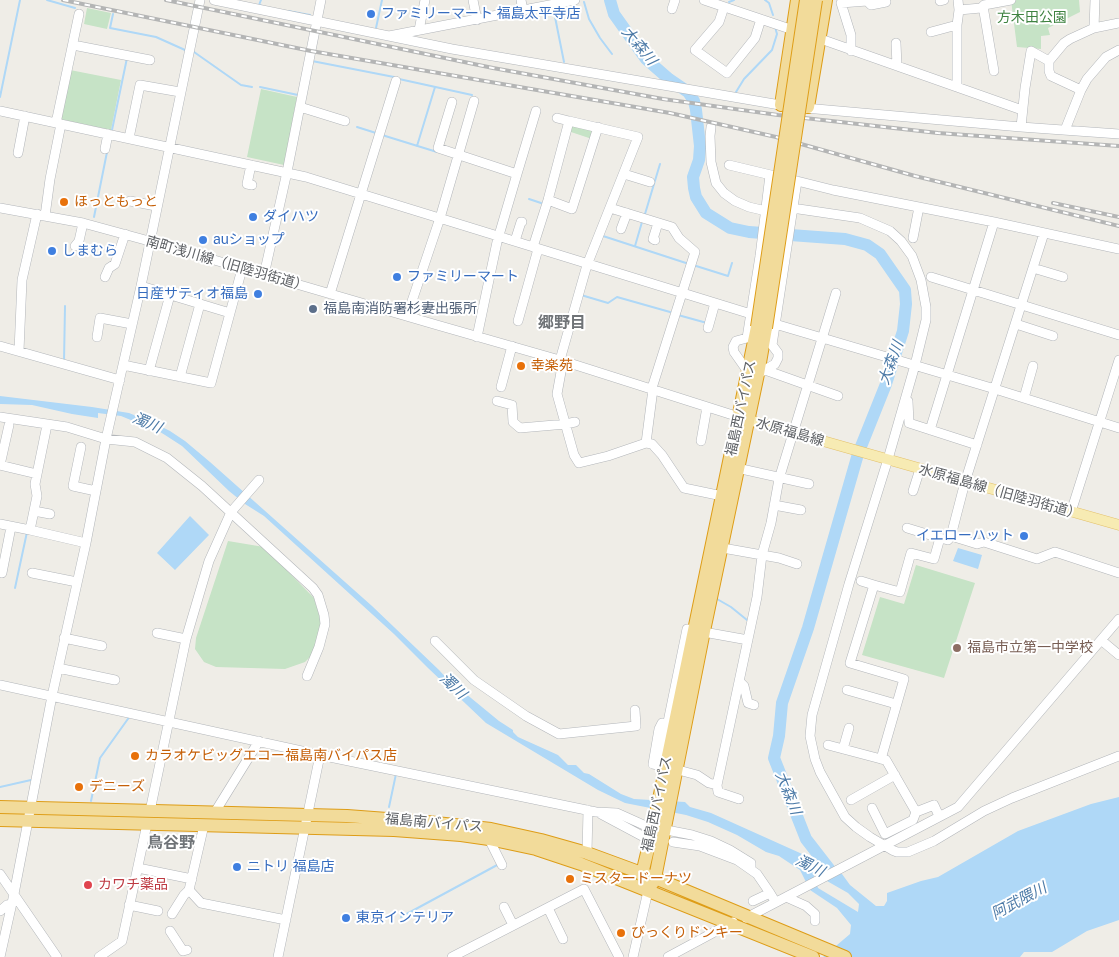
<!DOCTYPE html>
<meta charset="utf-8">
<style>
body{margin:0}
canvas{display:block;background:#efede7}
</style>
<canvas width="1119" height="957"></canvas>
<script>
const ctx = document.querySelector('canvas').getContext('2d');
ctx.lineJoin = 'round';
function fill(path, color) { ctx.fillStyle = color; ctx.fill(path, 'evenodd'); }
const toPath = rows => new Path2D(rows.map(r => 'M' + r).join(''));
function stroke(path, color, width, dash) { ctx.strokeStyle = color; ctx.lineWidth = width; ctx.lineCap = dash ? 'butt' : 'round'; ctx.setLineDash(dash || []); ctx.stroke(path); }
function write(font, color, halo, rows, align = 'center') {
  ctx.font = font + ' "Public Sans","Noto Sans JP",sans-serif'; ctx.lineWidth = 4; ctx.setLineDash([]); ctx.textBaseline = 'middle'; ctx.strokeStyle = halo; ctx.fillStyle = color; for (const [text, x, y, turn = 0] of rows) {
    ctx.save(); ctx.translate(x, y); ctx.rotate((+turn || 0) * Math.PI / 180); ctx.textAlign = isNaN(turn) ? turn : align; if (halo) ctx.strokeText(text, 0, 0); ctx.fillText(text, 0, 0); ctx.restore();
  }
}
fill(toPath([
 [1011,0,1079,0,1080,12,1048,28,1050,35,1041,36,1041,49,1017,47],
 [87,8,111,13,107,29,84,24],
 [70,70,121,80,111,130,59,119],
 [261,89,297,97,284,165,247,157],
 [572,126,591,128,593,132,592,139,571,132],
 [228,541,264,547,314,598,321,620,321,631,313,654,305,662,285,669,216,667,204,662,195,649,196,638],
 [916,565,975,583,944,678,862,655,880,597,904,604]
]), '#c6e3c6');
fill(toPath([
 [0,396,92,407,129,413,154,423,170,431,185,441,210,462,372,606,439,670,450,682,454,684,499,721,513,730,513,732,518,737,558,755,568,765,576,765,584,773,589,774,621,794,634,799,685,802,690,807,711,813,800,853,842,874,850,885,876,906,884,906,887,901,887,893,921,881,938,877,1018,831,1091,804,1119,797,1119,920,1087,931,1052,952,1024,952,1020,957,823,957,850,934,851,925,837,908,810,890,800,870,779,856,766,852,737,835,708,822,686,815,625,803,598,790,486,723,428,668,394,634,264,516,245,504,229,491,182,446,165,435,152,427,138,423,121,416,98,413,98,418,72,414,32,405,0,404],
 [813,873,848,893,859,904,858,912,818,888],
 [190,516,209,535,175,570,157,553],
 [958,548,982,555,978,569,953,561]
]), '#afd8f7');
stroke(toPath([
 [47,0,75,8],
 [261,0,259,5,262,6],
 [765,0,769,3,773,15],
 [584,2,589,19,600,38,612,54],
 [729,2,734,0],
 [288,11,310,15],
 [554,12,564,62],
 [113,14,110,28,156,37,185,50],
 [376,28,382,0],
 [194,52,241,85,252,87],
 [312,61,394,77],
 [399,79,472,95],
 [260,87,298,95],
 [736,92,744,79,772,50,777,34,775,27],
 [0,97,20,0],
 [357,127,376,133],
 [112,130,127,58],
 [382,135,437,152],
 [417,146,435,87],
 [529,199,541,203],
 [645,214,660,164],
 [94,217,107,152],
 [603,236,689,264],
 [635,246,642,222],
 [693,265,728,276,732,263],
 [581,295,608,303,617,297,670,312],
 [678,315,707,323],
 [64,362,65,306],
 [15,588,27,532],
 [717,599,731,607,747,620],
 [0,787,31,780],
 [91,801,100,758,130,716],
 [389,807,396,774],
 [401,917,499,864]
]), '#afd8f7', 2);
stroke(toPath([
 [610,0,614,14,646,59,669,79,688,92,694,101,696,110,700,146,699,160,693,177,694,188,696,197,706,213,730,228,749,232,845,239,867,245,880,254,905,290,906,304,903,331,886,384,858,454,808,628,782,703,779,736,774,758,806,839,837,879]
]), '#afd8f7', 12);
const minor = toPath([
 [214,0,452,49,786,106],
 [473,0,477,20],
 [521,0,523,11],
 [704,0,796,31],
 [940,1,944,0],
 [983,6,994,71],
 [724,7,719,22,695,50,727,73,755,38,761,19],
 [672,9,675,0],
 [959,10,981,8,984,5,1011,0],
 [1094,28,1095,0],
 [419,30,425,0],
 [931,32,957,25],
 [389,36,575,0],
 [815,37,1022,110],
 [896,43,897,66],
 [73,45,150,60],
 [851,51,851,35,841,3,867,1,871,5,886,2],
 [957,87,957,25,959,10,958,0],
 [1081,90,1051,76,1049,71,1049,61,1064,43,1070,39,1094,28,1119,23],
 [452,102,438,148,517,174,497,242,477,337],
 [300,107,345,121],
 [805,108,1021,127,1119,134],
 [0,111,306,177,751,314],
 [557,118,569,121],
 [56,123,79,14],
 [711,127,710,136,711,162,716,183,724,193,735,201,749,207,766,211],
 [1021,127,1025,88,1031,51,1049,61],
 [1065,130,1081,90,1087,79,1106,57,1119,50],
 [129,138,140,85,180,92],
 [105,149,108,134],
 [18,153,25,116],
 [251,165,247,184,252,185],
 [729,165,775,176],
 [517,174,536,111],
 [624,174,650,182],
 [793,180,833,190,994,222,1119,249],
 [548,200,572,209,598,127],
 [130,201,156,206],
 [0,208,83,223,149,241,437,325,563,361,739,417],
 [610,208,672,227,679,238,695,252,652,388],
 [792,208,860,218,890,231,901,241,912,256,921,280,926,307,926,320,915,365,888,459,849,584,812,715,810,736,815,759,820,772,845,817,856,827,870,837,892,850,897,852,908,852,934,841,984,811,1012,798,1119,756],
 [45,216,50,179,61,124],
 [621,229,627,213],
 [1044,233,965,482,951,536,977,544,984,542,1037,559,1055,552,1119,573],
 [913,238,919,207],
 [655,240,653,239,658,223],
 [515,241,521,222,522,222],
 [75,246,79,241,83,223],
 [533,247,548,200,569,121,638,137,587,265,560,360],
 [1033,268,1063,277],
 [264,275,287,172,321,0],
 [105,277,109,268,115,264,125,234],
 [931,277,1119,335],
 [141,286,230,313],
 [330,294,396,81],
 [407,316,440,218,474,101],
 [518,321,538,249],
 [775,324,995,389,1119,428],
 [1016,324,1053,336],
 [708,328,715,303],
 [97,337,100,318,132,324],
 [0,346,120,380],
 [19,351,22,280,37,214],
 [563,361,557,394,574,455,579,463,608,456,646,443,652,444,662,455,684,488,727,497],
 [123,365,211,383,242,269],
 [765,370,838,396],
 [149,371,170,295],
 [748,372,734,352,733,347,736,341,747,338,760,256,770,175],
 [758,374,775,364,778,358,778,353,772,345,797,181],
 [180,377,200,304],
 [501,387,512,346],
 [1024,398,1033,366],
 [497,401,512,405,513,422,520,428,566,424,575,422],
 [908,401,909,423,977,445],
 [0,417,67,427,106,439,135,442,167,458,202,486,313,588,318,595,324,615,325,624,319,647,307,676],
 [930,430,994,222],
 [701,441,707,407],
 [646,443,653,389],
 [81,447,73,486,96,491],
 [0,465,9,425],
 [0,465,37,474],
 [737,468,809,484],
 [913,491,920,469],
 [774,505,801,510],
 [34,511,50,514],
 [1071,512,1119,360],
 [0,524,30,530,86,543],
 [907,528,940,538],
 [30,530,37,496,35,484,46,430],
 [717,547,779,558,797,564],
 [2,573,11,527],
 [32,573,77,582],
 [861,581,874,585],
 [157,633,186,639],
 [64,638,102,646],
 [1101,640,1119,655],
 [435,641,474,680,526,716,559,734,636,726,635,710],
 [58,668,115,680],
 [739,681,744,686,748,703,754,705],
 [0,685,320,755,596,812,617,813,646,826,692,835,711,841,730,850,751,863,751,869],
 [847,690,896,704],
 [828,745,881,759],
 [843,749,849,728],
 [659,766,687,629,748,640],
 [662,766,653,764,659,729,662,723,668,724],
 [682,771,697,775,709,783,717,785,757,597,762,555,771,523,779,479,836,293],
 [717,785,718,792,739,799],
 [851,800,895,775],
 [872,808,885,834,913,820,916,812],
 [150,811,186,639,209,561,231,512,259,480],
 [215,812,259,741],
 [601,814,644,837],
 [939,816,934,805,916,812,886,760,881,759,904,679,850,663,874,585,900,592,911,553,934,559,940,538,948,540,951,536],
 [204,825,189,890,201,903,286,920],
 [489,839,502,865],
 [673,842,700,846,737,860,757,874,770,893],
 [587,853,588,810],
 [138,868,192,879],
 [0,874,57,957],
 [786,897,806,906,815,914,815,921],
 [753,901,770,893,773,898],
 [129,905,158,911],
 [504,907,513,925],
 [548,908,563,939],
 [0,911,7,905,12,904],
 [172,914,184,895,189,890],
 [746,918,958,807,1119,619],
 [170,931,183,951,187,950],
 [0,957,14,894,52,696,86,543,106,439,141,286,200,0],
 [99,957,122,941,147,824],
 [278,957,320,755],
 [452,957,584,889,619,957],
 [633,957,648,891],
 [668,957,733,922]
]);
const major = toPath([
 [742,418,1119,525]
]);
const highway = toPath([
 [781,105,797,0],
 [808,107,826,0],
 [0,807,347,816,427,822,491,829,541,840,587,853,655,878,845,957],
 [0,820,394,830,461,835,489,839,536,849,581,864,813,957],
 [644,880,642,874,653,828,757,327],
 [652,884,655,878,704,631,758,374,766,328]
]);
stroke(minor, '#b3b6ba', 10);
stroke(major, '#e3c06b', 11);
stroke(highway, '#de9d17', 14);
stroke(minor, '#fff', 9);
stroke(major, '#f7ebb3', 10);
stroke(highway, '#f2db9a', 12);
const rail = toPath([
 [63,0,311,51,670,113,776,137,915,176,1119,226],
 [166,0,493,68,663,99,778,115,938,133,1119,146],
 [1053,203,1119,217]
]);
stroke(rail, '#b4b5b5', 4);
stroke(rail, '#fff', 2, [5.5]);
const highwayBridge = toPath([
 [757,327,806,0],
 [766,328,816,0]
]);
stroke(highwayBridge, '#de9d17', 14, []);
stroke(highwayBridge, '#f2db9a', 12);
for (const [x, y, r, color] of [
 [371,14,5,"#3f7fe0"],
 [64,202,5,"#e8710a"],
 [253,217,5,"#3f7fe0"],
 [203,240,5,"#3f7fe0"],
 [52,251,5,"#3f7fe0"],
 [397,277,5,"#3f7fe0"],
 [258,294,5,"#3f7fe0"],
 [313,309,5,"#5c6f8a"],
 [521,366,5,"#e8710a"],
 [1024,536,5,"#3f7fe0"],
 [957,648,5,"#8d6e63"],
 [135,756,5,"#e8710a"],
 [79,787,5,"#e8710a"],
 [237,867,5,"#3f7fe0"],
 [570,879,5,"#e8710a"],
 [88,885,5,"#e0444e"],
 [346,918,5,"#3f7fe0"],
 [621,933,5,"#e8710a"]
]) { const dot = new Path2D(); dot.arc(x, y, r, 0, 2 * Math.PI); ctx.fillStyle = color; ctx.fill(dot); stroke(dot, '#fff', 2); }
write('14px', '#366cbe', '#fff', [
 ["ファミリーマート 福島太平寺店",381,14],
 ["ダイハツ",263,217],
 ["auショップ",213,240],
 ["しまむら",62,251],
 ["ファミリーマート",407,277],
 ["日産サティオ福島",248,294,"right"],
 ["イエローハット",1014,536,"right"],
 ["ニトリ 福島店",247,867],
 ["東京インテリア",356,918]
], 'left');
write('14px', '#3f8341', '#fff', [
 ["方木田公園",1032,18]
]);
write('14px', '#c56008', '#fff', [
 ["ほっともっと",74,202],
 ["幸楽苑",531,366],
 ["カラオケビッグエコー福島南バイパス店",145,756],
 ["デニーズ",89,787],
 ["ミスタードーナツ",580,879],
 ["びっくりドンキー",631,933]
], 'left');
write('14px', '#5e6165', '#fff', [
 ["南町浅川線（旧陸羽街道）",227,264,16],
 ["福島西バイパス",741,408,-78],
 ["水原福島線",790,432,16],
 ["水原福島線（旧陸羽街道）",1000,492,16],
 ["福島西バイパス",657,804,-78],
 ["福島南バイパス",434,823,5]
]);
write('14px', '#4e5e75', '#fff', [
 ["福島南消防署杉妻出張所",323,309]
], 'left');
write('14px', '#785e54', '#fff', [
 ["福島市立第一中学校",967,648]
], 'left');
write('14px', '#be3a42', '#fff', [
 ["カワチ薬品",98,885]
], 'left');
write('italic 15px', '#4c7aa7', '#fff', [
 ["大森川",639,46,50],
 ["大森川",891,363,-70],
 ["濁川",147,423,23],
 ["濁川",453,686,43],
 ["大森川",788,793,68],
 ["濁川",810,866,26],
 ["阿武隈川",1019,901,-28]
]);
write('bold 16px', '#6f7377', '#fff', [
 ["郷野目",562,323],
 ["鳥谷野",171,843]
]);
</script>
